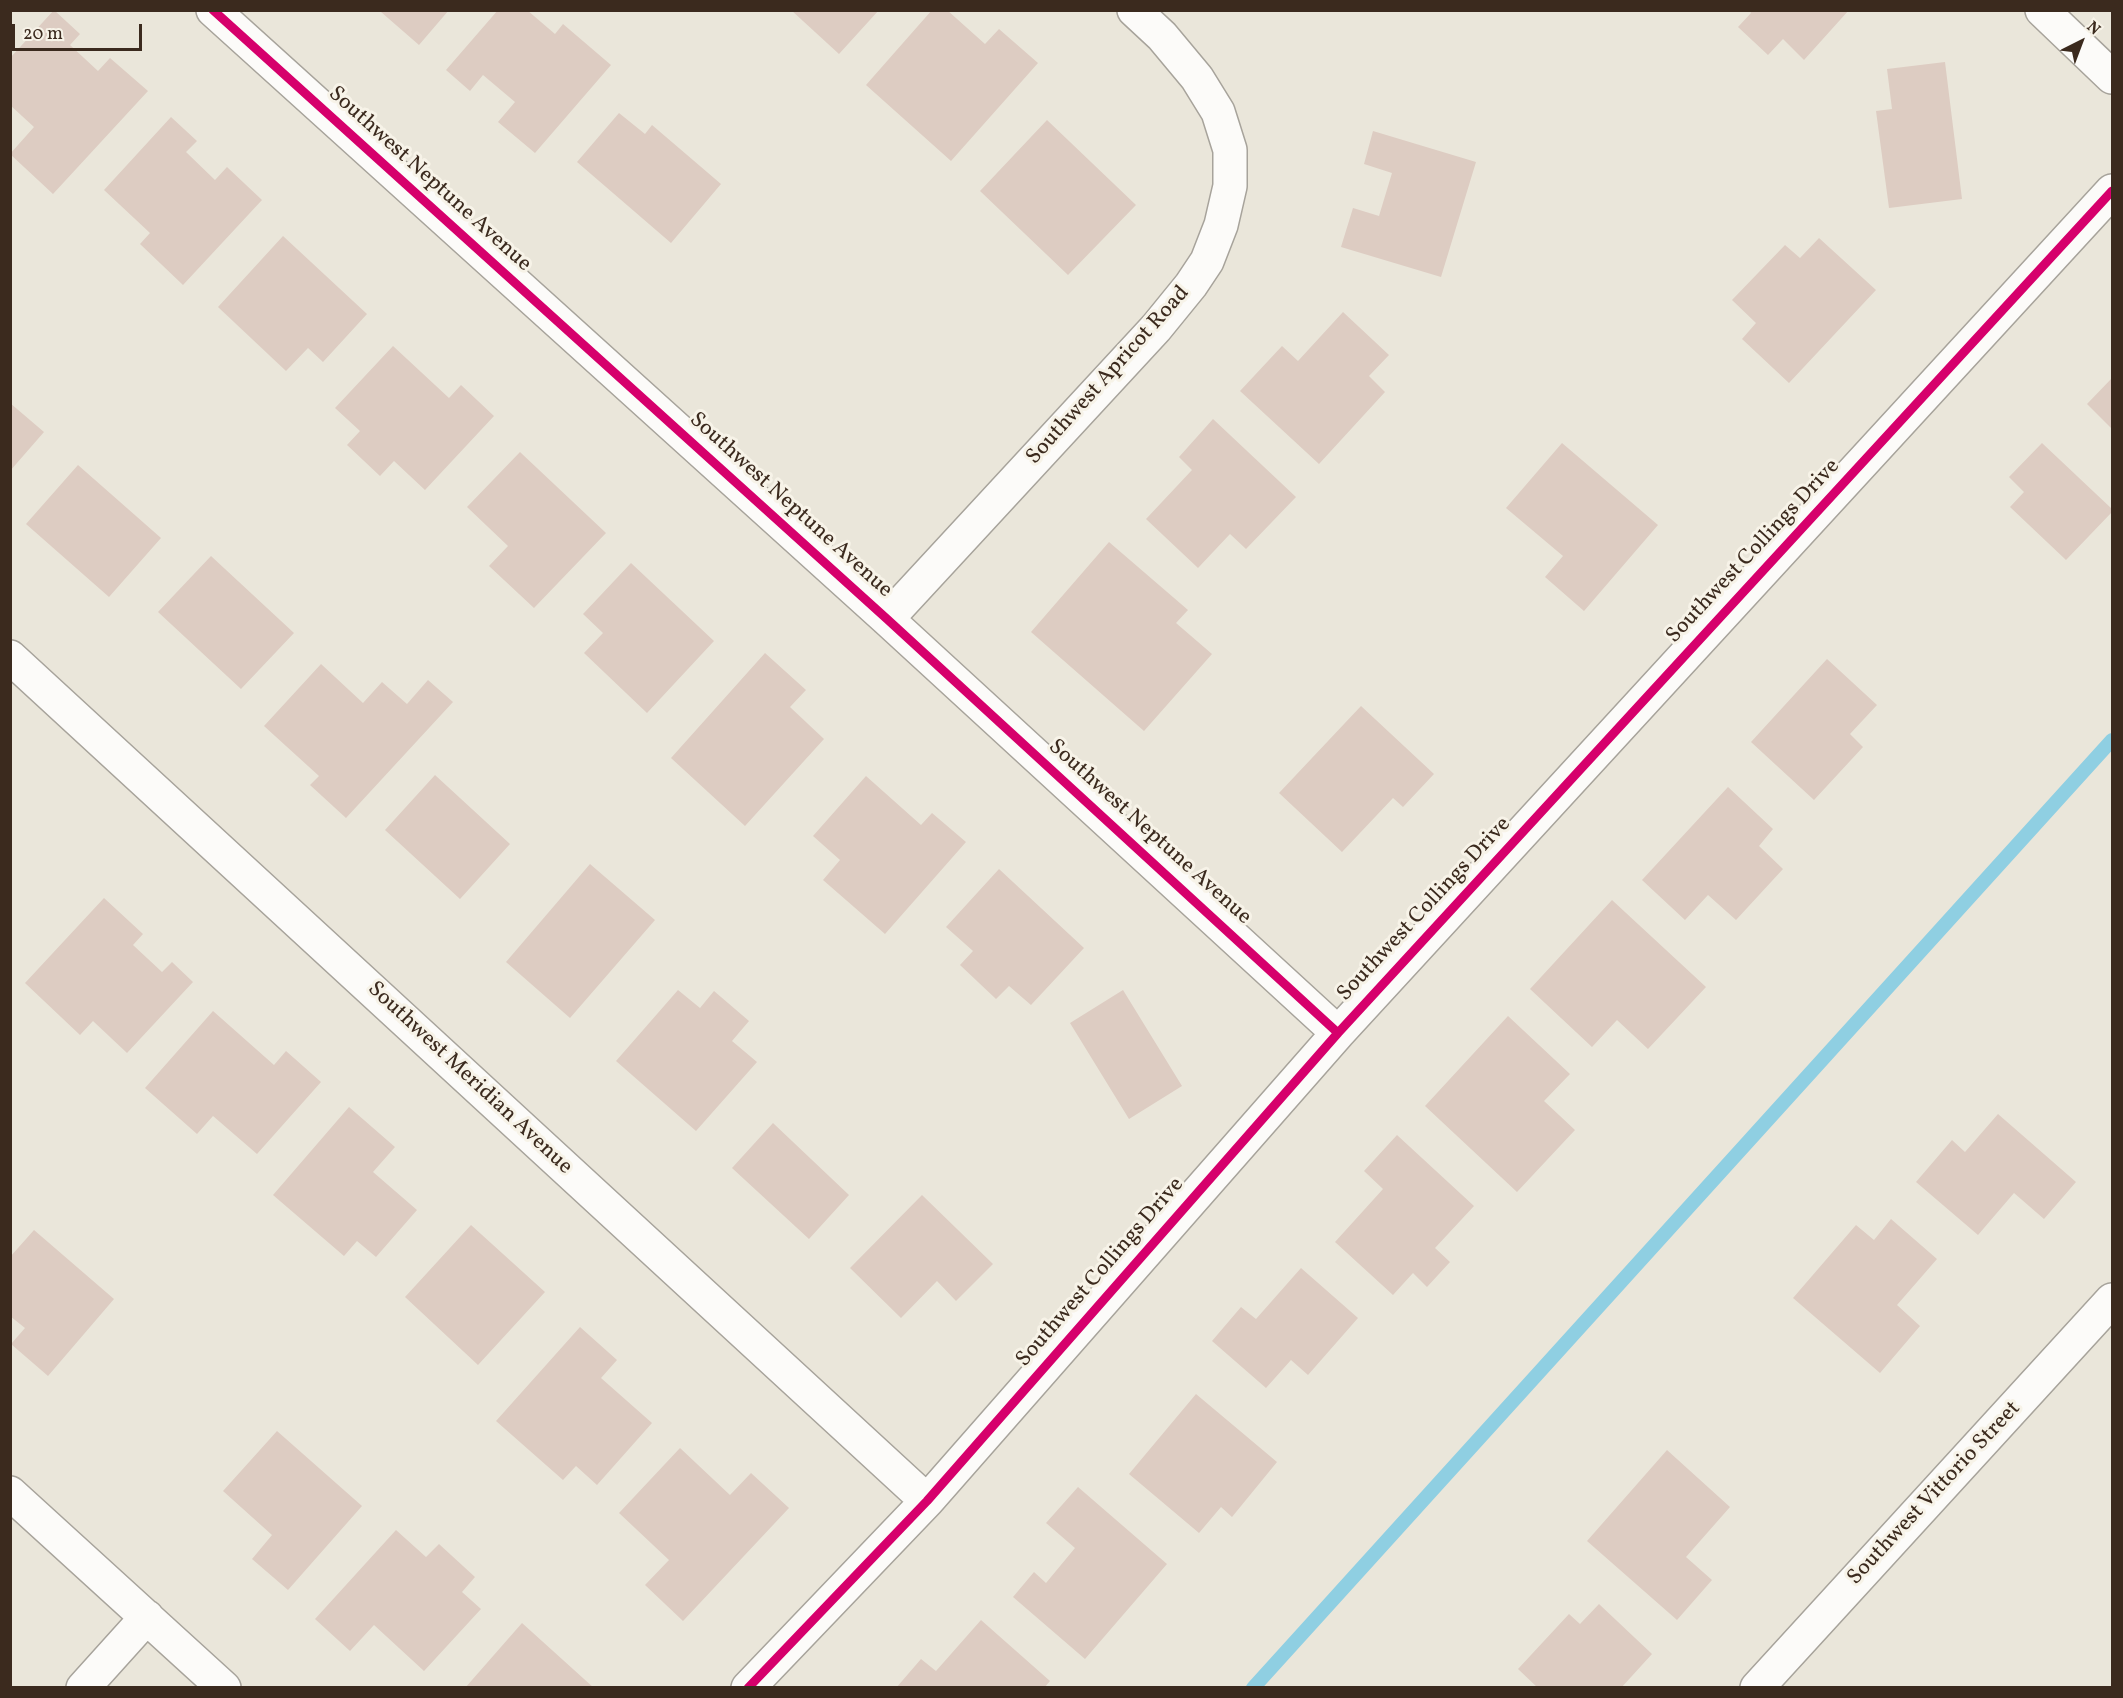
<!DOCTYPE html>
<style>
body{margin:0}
#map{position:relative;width:2123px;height:1698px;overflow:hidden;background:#eae6da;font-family:Vollkorn,serif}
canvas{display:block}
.frame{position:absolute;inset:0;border:12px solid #3b2a1e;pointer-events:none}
.north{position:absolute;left:2051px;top:12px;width:60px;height:60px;-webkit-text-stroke:4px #f7f3e8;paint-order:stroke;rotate:42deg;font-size:16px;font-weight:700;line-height:24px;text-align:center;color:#3b2a1e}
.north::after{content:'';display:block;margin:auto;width:21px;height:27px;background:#3b2a1e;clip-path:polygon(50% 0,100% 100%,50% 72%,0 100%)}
.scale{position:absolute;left:12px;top:24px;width:130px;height:27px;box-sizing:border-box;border:3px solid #3b2a1e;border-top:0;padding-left:8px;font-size:18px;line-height:21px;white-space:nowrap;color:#3b2a1e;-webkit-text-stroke:4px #f7f3e8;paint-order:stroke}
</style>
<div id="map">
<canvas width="2123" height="1698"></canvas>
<div class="frame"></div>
<div class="north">N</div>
<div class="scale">20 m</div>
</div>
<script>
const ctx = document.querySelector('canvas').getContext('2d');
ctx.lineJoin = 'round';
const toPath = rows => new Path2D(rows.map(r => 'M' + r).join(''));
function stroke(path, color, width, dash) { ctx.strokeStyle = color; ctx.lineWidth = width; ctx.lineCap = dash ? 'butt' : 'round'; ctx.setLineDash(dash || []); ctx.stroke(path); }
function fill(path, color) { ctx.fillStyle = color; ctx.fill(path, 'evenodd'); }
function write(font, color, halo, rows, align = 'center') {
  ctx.font = font + ' Vollkorn,serif'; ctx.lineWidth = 6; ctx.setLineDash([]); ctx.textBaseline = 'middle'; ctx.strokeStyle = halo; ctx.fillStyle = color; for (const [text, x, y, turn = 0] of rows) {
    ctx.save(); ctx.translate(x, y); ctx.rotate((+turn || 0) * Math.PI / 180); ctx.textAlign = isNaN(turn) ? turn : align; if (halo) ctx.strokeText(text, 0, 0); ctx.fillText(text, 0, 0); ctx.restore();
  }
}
stroke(toPath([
 [1253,1688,2112,740]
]), '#8fcfe2', 14);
fill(toPath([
 [54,10,80,34,70,45,98,71,110,58,148,91,53,194,10,154,34,127,10,105,10,58],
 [382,10,449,10,419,45,381,12],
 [498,10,527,10,555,34,563,24,611,65,535,153,498,122,515,102,483,75,470,91,446,70],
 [791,10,879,10,839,54],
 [932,10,947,10,985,44,999,29,1038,63,951,161,866,85],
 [1749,10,1849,10,1804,60,1783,39,1768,55,1738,27,1751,13],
 [1945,62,1962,199,1889,208,1876,111,1892,109,1887,69],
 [619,113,645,134,652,125,721,184,671,243,577,162],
 [171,117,197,141,186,152,215,180,227,167,262,200,183,285,140,244,150,233,104,190],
 [1047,120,1136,205,1068,275,980,191],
 [1373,131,1476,162,1441,277,1341,247,1353,208,1379,216,1392,173,1364,164],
 [283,236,367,314,323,362,308,348,286,371,218,307],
 [1819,238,1876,290,1789,383,1742,339,1756,323,1732,300,1785,245,1800,258],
 [1343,312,1389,355,1369,376,1385,392,1319,464,1240,391,1282,346,1298,361],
 [393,346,449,398,461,385,494,416,425,490,394,461,380,476,347,445,360,431,335,408],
 [2112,378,2112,429,2087,404],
 [10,403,44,432,10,471],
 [1213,419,1296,497,1246,549,1230,534,1198,568,1146,519,1192,470,1179,457],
 [1562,443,1658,525,1584,611,1545,577,1563,556,1506,508],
 [2042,443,2112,509,2112,512,2066,560,2010,507,2024,492,2009,477],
 [520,452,606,533,534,608,489,566,508,546,467,507],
 [78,465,161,538,109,597,26,524],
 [1109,542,1188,610,1176,623,1212,654,1144,731,1031,632],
 [211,556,294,633,241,689,158,612],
 [631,563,714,641,647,713,584,653,603,633,583,614],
 [765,653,806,690,790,707,824,739,745,826,671,758],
 [1827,659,1877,705,1850,734,1863,747,1814,800,1751,742],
 [321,664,363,703,382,682,407,704,428,680,453,702,346,818,310,785,319,776,264,726],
 [1361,706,1434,774,1403,807,1393,798,1342,852,1279,793],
 [435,775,510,844,460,899,385,830],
 [866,776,921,825,932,813,966,842,885,934,823,880,840,860,813,836],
 [1728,787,1773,829,1759,846,1783,869,1736,920,1708,895,1685,920,1642,880],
 [590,864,655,920,570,1018,506,962],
 [999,869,1084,948,1031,1005,1009,986,996,999,960,965,973,951,946,927],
 [104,898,143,934,133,945,162,972,172,962,193,982,127,1053,93,1021,80,1035,25,983],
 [1612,900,1706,987,1648,1049,1617,1020,1592,1047,1530,989],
 [678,990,700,1008,714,991,749,1021,732,1041,757,1062,696,1131,616,1061],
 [1123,990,1182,1086,1129,1119,1070,1023],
 [213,1011,274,1065,286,1051,321,1082,257,1154,213,1116,197,1134,145,1088],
 [1508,1016,1570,1074,1544,1101,1575,1130,1517,1192,1425,1106],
 [349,1107,395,1147,373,1172,417,1210,376,1257,357,1241,344,1256,273,1195],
 [1998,1114,2076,1182,2044,1219,2014,1193,1978,1235,1916,1182,1952,1140,1965,1152],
 [773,1123,849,1195,809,1239,732,1168],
 [1397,1135,1474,1206,1435,1248,1450,1262,1427,1287,1413,1273,1393,1295,1335,1242,1383,1189,1364,1171],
 [922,1195,993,1264,956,1301,937,1281,901,1318,850,1268],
 [1891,1219,1937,1259,1897,1305,1920,1326,1880,1373,1793,1298,1856,1225,1874,1240],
 [471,1225,545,1292,478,1365,405,1297],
 [34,1230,114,1299,48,1376,11,1344,25,1328,10,1316,10,1257],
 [1301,1268,1358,1318,1308,1375,1291,1360,1266,1388,1212,1341,1241,1307,1256,1319],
 [580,1327,617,1360,601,1378,652,1423,597,1485,576,1466,563,1480,496,1421],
 [1196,1394,1277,1462,1232,1517,1221,1507,1199,1533,1129,1474],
 [277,1431,362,1506,288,1590,252,1559,272,1535,223,1491],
 [680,1448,730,1495,751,1473,789,1508,683,1621,645,1585,669,1560,619,1513],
 [1667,1450,1730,1507,1686,1557,1712,1580,1677,1620,1587,1541],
 [1078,1487,1167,1564,1085,1659,1013,1597,1034,1572,1046,1583,1075,1548,1046,1523],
 [396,1530,426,1557,439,1544,475,1577,462,1592,481,1609,424,1671,374,1625,350,1651,315,1619],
 [1599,1604,1652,1654,1621,1688,1538,1688,1518,1669,1569,1614,1580,1624],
 [981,1620,1050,1681,1044,1688,896,1688,921,1659,936,1671],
 [522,1623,594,1688,465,1688]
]), '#ddccc2');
const minor = toPath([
 [213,10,887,619,1338,1033],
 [2042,10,2112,77],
 [887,619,1156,328,1191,285,1207,261,1221,225,1230,186,1230,150,1218,112,1197,78,1162,36,1134,10],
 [10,657,927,1501],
 [10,1493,224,1688],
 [83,1688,147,1617],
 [748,1688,927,1501,1338,1033,2112,191],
 [1757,1688,2112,1300]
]);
stroke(minor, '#a7a39b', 36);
stroke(minor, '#fcfbf9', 33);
stroke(toPath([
 [213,10,887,619,1338,1033],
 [748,1688,927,1501,1338,1033,2112,191]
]), '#d6006c', 9);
write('22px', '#3b2a1e', '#f7f3e8', [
 ["Southwest Neptune Avenue",429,180,42],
 ["Southwest Apricot Road",1109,376,-48],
 ["Southwest Neptune Avenue",790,506,42],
 ["Southwest Collings Drive",1754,552,-47],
 ["Southwest Neptune Avenue",1149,833,42],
 ["Southwest Collings Drive",1425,910,-47],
 ["Southwest Meridian Avenue",469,1079,43],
 ["Southwest Collings Drive",1101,1273,-49],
 ["Southwest Vittorio Street",1935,1494,-47]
]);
</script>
